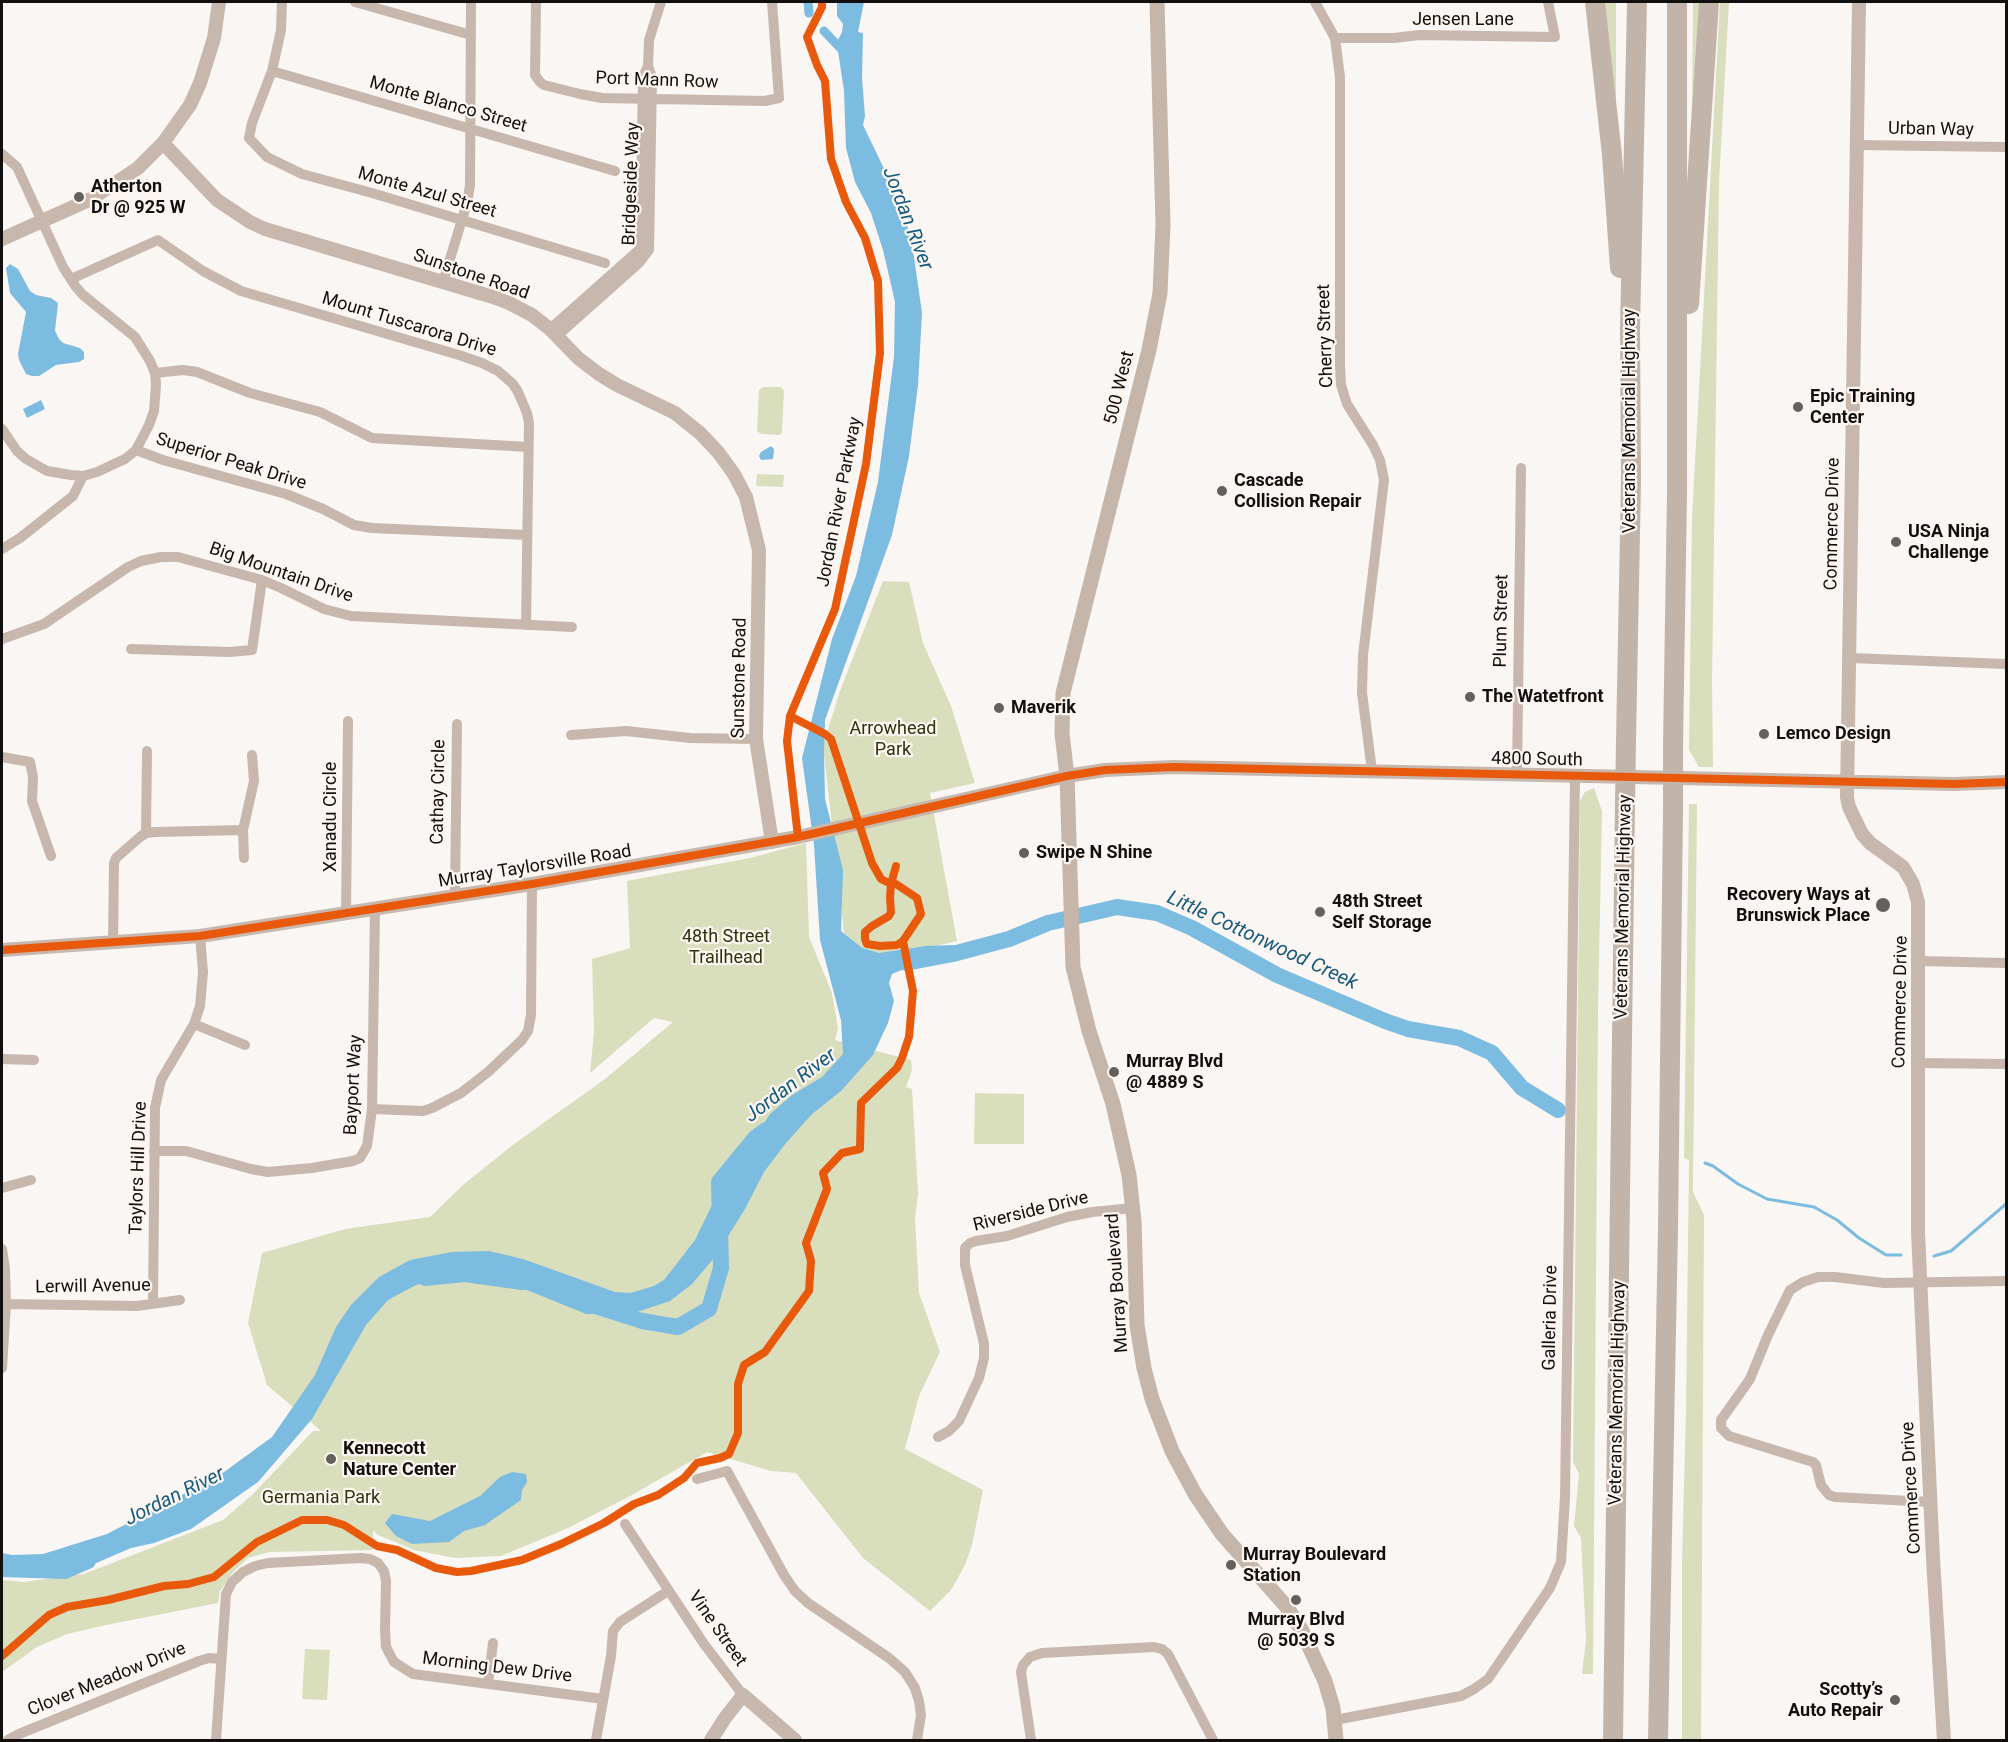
<!DOCTYPE html>
<meta charset="utf-8">
<style>
body{margin:0}
#map{position:relative;width:2008px;height:1742px;overflow:hidden;background:#faf6f3;font-family:Roboto,sans-serif}
canvas{display:block}
.frame{position:absolute;inset:0;border:3px solid #12100e;pointer-events:none}
</style>
<div id="map">
<canvas width="2008" height="1742"></canvas>
<div class="frame"></div>
</div>
<script>
const ctx = document.querySelector('canvas').getContext('2d');
ctx.lineJoin = 'round';
function fill(path, color) { ctx.fillStyle = color; ctx.fill(path, 'evenodd'); }
const toPath = rows => new Path2D(rows.map(r => 'M' + r).join(''));
function stroke(path, color, width, dash) { ctx.strokeStyle = color; ctx.lineWidth = width; ctx.lineCap = dash ? 'butt' : 'round'; ctx.setLineDash(dash || []); ctx.stroke(path); }
function write(font, color, halo, rows, align = 'center') {
  ctx.font = font + ' Roboto,sans-serif'; ctx.lineWidth = 4.5; ctx.setLineDash([]); ctx.textBaseline = 'middle'; ctx.strokeStyle = halo; ctx.fillStyle = color; for (const [text, x, y, turn = 0] of rows) {
    ctx.save(); ctx.translate(x, y); ctx.rotate((+turn || 0) * Math.PI / 180); ctx.textAlign = isNaN(turn) ? turn : align; if (halo) ctx.strokeText(text, 0, 0); ctx.fillText(text, 0, 0); ctx.restore();
  }
}
fill(toPath([
 [1603,2,1616,2,1616,104],
 [1693,2,1701,2,1692,121],
 [1720,2,1729,2,1719,182,1712,682,1713,767,1699,767,1689,750,1692,518],
 [763,387,781,387,784,391,782,433,779,435,761,434,757,431,759,390],
 [757,474,784,475,783,487,756,486],
 [883,581,909,582,923,643,951,706,975,783,930,793,957,941,894,956,867,953,844,933,823,745,840,691],
 [1594,788,1602,811,1598,1010,1593,1674,1582,1674,1586,1640,1581,1538,1574,1526,1579,1474,1573,1462,1580,801,1585,792],
 [1689,804,1697,804,1693,1192,1704,1215,1701,1740,1682,1740,1682,1562,1686,1410,1689,1160,1684,1158],
 [806,843,809,937,832,993,838,1029,835,1040,911,1060,912,1070,906,1087,912,1089,918,1193,915,1219,919,1293,940,1352,919,1396,905,1449,983,1490,972,1545,965,1565,951,1590,930,1611,863,1558,796,1473,771,1471,707,1452,632,1495,568,1528,501,1556,455,1558,414,1550,378,1535,373,1530,373,1550,269,1552,248,1558,233,1572,220,1591,218,1603,106,1625,67,1634,37,1647,2,1672,2,1580,24,1582,84,1574,223,1520,252,1495,313,1431,321,1431,267,1385,248,1323,262,1253,345,1229,430,1217,463,1185,514,1144,605,1079,673,1022,654,1018,590,1073,594,1032,592,959,630,948,627,881,750,858],
 [975,1093,1024,1094,1024,1144,974,1144],
 [305,1649,330,1650,327,1700,302,1699]
]), '#d9debd');
fill(toPath([
 [837,2,864,2,858,32,863,33,862,78,865,116,863,125,904,210,914,257,922,313,918,385,909,456,892,535,825,720,824,752,825,799,843,870,841,931,862,948,879,953,926,946,955,945,936,956,892,974,889,983,894,1001,888,1023,873,1055,841,1091,812,1114,786,1143,764,1172,745,1209,715,1257,692,1284,670,1301,631,1314,586,1314,495,1277,449,1275,416,1285,388,1300,366,1325,312,1419,258,1482,191,1529,154,1543,131,1548,94,1564,39,1576,2,1576,2,1553,12,1555,43,1554,107,1534,220,1475,272,1437,315,1375,336,1327,351,1305,379,1277,410,1260,452,1252,489,1251,523,1259,615,1292,630,1293,654,1286,664,1280,695,1240,714,1201,770,1114,792,1095,822,1077,843,1054,841,1020,820,940,814,845,802,758,832,639,856,576,878,482,894,357,895,302,883,250,871,213,855,182,846,148,844,91,838,51,838,40,842,32,843,24,837,16],
 [10,264,18,269,30,291,36,295,51,298,58,303,55,331,59,339,63,343,80,348,84,352,84,359,79,362,56,365,39,376,32,376,26,374,19,360,18,354,26,312,10,293,6,268],
 [41,400,45,409,27,418,23,409],
 [771,446,774,449,773,459,761,460,759,456,761,452],
 [512,1472,526,1474,527,1482,522,1490,521,1500,485,1525,464,1531,449,1542,412,1544,396,1536,385,1523,392,1514,430,1521,480,1496,500,1477]
]), '#7cbce1');
stroke(toPath([
 [1705,1163,1713,1166,1738,1184,1767,1199,1814,1207,1837,1220,1859,1238,1886,1255,1901,1255],
 [1934,1256,1951,1251,2006,1204]
]), '#7cbce1', 3);
stroke(toPath([
 [808,2,809,13],
 [824,31,846,54]
]), '#7cbce1', 9);
stroke(toPath([
 [906,963,953,954,1009,939,1048,923,1117,907,1157,913,1192,928,1277,975,1385,1021,1408,1029,1459,1038,1492,1053,1522,1088,1558,1110],
 [425,1278,465,1274,522,1282],
 [598,1307,642,1321,678,1327,709,1309,721,1268,719,1182,755,1138,766,1130],
 [2,1569,65,1571,88,1561]
]), '#7cbce1', 16);
stroke(toPath([
 [282,2,281,30,272,71,252,123,249,138,267,157,302,174,372,193,605,263],
 [355,2,471,35],
 [536,2,535,75,540,82,544,85,580,94,602,98,765,101,779,98,772,2],
 [1315,2,1335,38,1340,77,1340,366,1341,385,1347,404,1373,445,1380,460,1384,480,1363,655,1362,693,1372,771],
 [1335,38,1394,38,1419,35,1555,37,1548,2],
 [272,71,615,171],
 [1856,145,2006,147],
 [2,154,17,167,63,267,76,287,83,295,135,337,150,361,155,373,156,385,154,411,149,425,136,450,125,459,97,472,83,476,71,475,47,471,26,459,17,451,2,429],
 [71,279,158,240,203,271,241,291,459,355,482,363,498,371,513,384,518,392,527,413,529,423,526,625],
 [443,282,467,203,470,185,471,2],
 [550,329,640,249,643,77,648,66,649,40,661,2],
 [557,336,639,263,649,250,652,77,648,66],
 [155,373,183,370,197,372,250,393,320,412,372,438,528,447],
 [136,450,163,460,286,494,323,509,354,525,372,528,527,535],
 [2,549,20,538,73,496,83,476],
 [2,639,44,624,128,567,141,561,161,557,178,557,262,580,281,588,324,609,351,616,572,627],
 [131,649,230,652,252,650,262,580],
 [1850,658,2006,664],
 [571,735,626,731,690,738,756,739],
 [2,757,30,762,33,777,32,801,51,856],
 [1517,775,1521,468],
 [146,833,147,751],
 [244,858,243,830,254,781,252,755],
 [455,896,457,724],
 [346,914,348,721],
 [113,943,114,863,116,858,140,837,146,833,155,832,243,830],
 [1919,961,2006,963],
 [194,1024,245,1045],
 [2,1059,34,1060],
 [1918,1063,2006,1064],
 [372,1109,423,1111,432,1108,461,1093,488,1072,522,1040,528,1031,531,1015,532,884],
 [154,1151,186,1151,251,1169,268,1172,312,1168,353,1161,360,1158,367,1146,372,1109,375,909],
 [2,1188,31,1180],
 [2,1249,5,1269,6,1304,2,1368],
 [153,1303,155,1108,161,1080,194,1024,200,1006,203,972,200,936],
 [6,1304,137,1306,180,1300],
 [938,1437,949,1431,959,1421,979,1378,984,1358,984,1344,965,1265,965,1248,970,1243,976,1241,1007,1236,1067,1217,1092,1212,1133,1208],
 [697,1479,727,1471,784,1575,795,1591,808,1603,889,1658,905,1672,915,1688,919,1701,921,1715,917,1740],
 [1930,1502,1835,1497,1829,1495,1821,1485,1816,1465,1813,1462,1729,1436,1721,1428,1721,1420,1750,1379,1768,1335,1790,1290,1803,1282,1818,1277,1835,1277,1884,1283,2006,1281],
 [625,1524,704,1644,743,1695],
 [488,1684,493,1643],
 [1335,1720,1461,1696,1474,1689,1488,1679,1550,1588,1561,1562,1565,1497,1575,776],
 [8,1740,19,1734,199,1661,209,1658,221,1659],
 [216,1740,226,1594,232,1582,243,1572,255,1566,268,1563,361,1558,370,1559,378,1563,384,1571,386,1581,385,1630,386,1647,394,1662,413,1674,603,1699],
 [596,1740,611,1656,613,1631,620,1622,668,1591],
 [1031,1740,1021,1672,1023,1665,1030,1657,1042,1653,1154,1647,1162,1649,1168,1654,1213,1740]
]), '#c8b7ac', 10);
stroke(toPath([
 [1859,2,1847,797,1849,807,1862,834,1870,843,1903,867,1913,884,1918,902,1918,1232,1933,1559,1944,1740],
 [163,143,217,200,250,222,265,229,493,297,509,303,532,315,550,329,578,358,599,374,617,385,675,413,700,433,718,452,734,474,746,497,759,550,756,739,772,842],
 [2,239,91,199,138,168,163,143,190,105,200,83,214,38,219,2],
 [2,950,200,936,532,884,798,837,1067,776,1105,770,1174,767,1954,784,2006,782],
 [711,1740,725,1718,743,1695,795,1740]
]), '#c8b7ac', 14);
stroke(toPath([
 [1157,2,1163,225,1160,293,1149,350,1063,693,1062,734,1067,776,1073,967,1089,1031,1113,1104,1129,1175,1134,1221,1137,1325,1144,1368,1152,1399,1172,1451,1195,1494,1222,1534,1286,1606,1301,1629,1325,1681,1333,1708,1336,1740]
]), '#c6b5a9', 15);
stroke(toPath([
 [1595,2,1612,155,1620,268],
 [1689,304,1709,2],
 [1626,741,1631,480,1630,330,1637,2],
 [1673,746,1677,492,1677,2],
 [1613,1740,1625,804],
 [1658,1740,1668,1228,1673,810]
]), '#c3b4aa', 20);
stroke(toPath([
 [1625,804,1626,741],
 [1673,810,1673,746]
]), '#c3b4aa', 20);
stroke(toPath([
 [790,716,825,734,831,739,872,863,881,879,891,884,896,884,917,898,921,914,903,941,897,945,880,946,867,944,865,939,865,932,872,926,889,916,891,912,890,898,891,884,896,866],
 [798,837,787,741,790,716,835,609,866,464,880,353,878,281,865,238,846,202,831,159,825,81,817,65,807,37,822,7,822,2],
 [2,950,200,936,532,884,798,837,1067,776,1105,770,1174,767,1954,784,2006,782],
 [2,1656,49,1615,67,1607,108,1600,164,1586,188,1584,214,1577,257,1542,302,1520,327,1520,344,1525,377,1546,397,1550,436,1568,457,1572,471,1571,522,1560,561,1544,604,1523,634,1504,658,1495,684,1478,697,1463,720,1458,729,1454,738,1433,738,1384,744,1365,765,1352,809,1291,811,1261,806,1243,827,1189,823,1173,842,1153,860,1149,861,1103,897,1068,902,1058,909,1037,913,991,903,941]
]), '#e8590c', 8);
for (const [x, y, r, color] of [
 [79,197,6,"#63605e"],
 [1798,407,6,"#63605e"],
 [1222,491,6,"#63605e"],
 [1896,542,6,"#63605e"],
 [1470,697,6,"#63605e"],
 [999,708,6,"#63605e"],
 [1764,734,6,"#63605e"],
 [1024,853,6,"#63605e"],
 [1883,905,8,"#63605e"],
 [1320,912,6,"#63605e"],
 [1114,1072,6,"#63605e"],
 [331,1459,6,"#63605e"],
 [1231,1565,6,"#63605e"],
 [1296,1600,6,"#63605e"],
 [1895,1700,6,"#63605e"]
]) { const dot = new Path2D(); dot.arc(x, y, r, 0, 2 * Math.PI); ctx.fillStyle = color; ctx.fill(dot); stroke(dot, '#fdf5f0', 2); }
write('18px', '#12100e', '#fdf5f0', [
 ["Jensen Lane",1463,20],
 ["Port Mann Row",657,81,2],
 ["Monte Blanco Street",448,105,16],
 ["Urban Way",1931,130,1],
 ["Bridgeside Way",632,184,-88],
 ["Monte Azul Street",427,193,16],
 ["Sunstone Road",471,275,19],
 ["Mount Tuscarora Drive",409,325,17],
 ["Cherry Street",1326,336,-92],
 ["500 West",1120,388,-76],
 ["Veterans Memorial Highway",1630,421,-90],
 ["Superior Peak Drive",231,462,17],
 ["Jordan River Parkway",840,502,-79],
 ["Commerce Drive",1833,524,-89],
 ["Big Mountain Drive",281,573,19],
 ["Plum Street",1502,621,-89],
 ["Sunstone Road",740,678,-89],
 ["4800 South",1537,760,1],
 ["Cathay Circle",439,792,-89],
 ["Xanadu Circle",331,817,-90],
 ["Murray Taylorsville Road",535,867,-9],
 ["Veterans Memorial Highway",1624,907,-89],
 ["Commerce Drive",1901,1002,-89],
 ["Bayport Way",354,1085,-87],
 ["Taylors Hill Drive",139,1168,-88],
 ["Riverside Drive",1031,1212,-14],
 ["Murray Boulevard",1118,1283,-94],
 ["Lerwill Avenue",93,1287,-1],
 ["Galleria Drive",1551,1318,-89],
 ["Veterans Memorial Highway",1618,1393,-89],
 ["Commerce Drive",1912,1488,-93],
 ["Vine Street",717,1629,55],
 ["Morning Dew Drive",497,1668,7],
 ["Clover Meadow Drive",107,1680,-22]
]);
write('bold 18px', '#12100e', '#fdf5f0', [
 ["Atherton",91,187],
 ["Dr @ 925 W",91,208],
 ["Epic Training",1810,397],
 ["Center",1810,418],
 ["Cascade",1234,481],
 ["Collision Repair",1234,502],
 ["USA Ninja",1908,532],
 ["Challenge",1908,553],
 ["The Watetfront",1482,697],
 ["Maverik",1011,708],
 ["Lemco Design",1776,734],
 ["Swipe N Shine",1036,853],
 ["Recovery Ways at",1870,895,"right"],
 ["Brunswick Place",1870,916,"right"],
 ["48th Street",1332,902],
 ["Self Storage",1332,923],
 ["Murray Blvd",1126,1062],
 ["@ 4889 S",1126,1083],
 ["Kennecott",343,1449],
 ["Nature Center",343,1470],
 ["Murray Boulevard",1243,1555],
 ["Station",1243,1576],
 ["Murray Blvd",1296,1620,"center"],
 ["@ 5039 S",1296,1641,"center"],
 ["Scotty’s",1883,1690,"right"],
 ["Auto Repair",1883,1711,"right"]
], 'left');
write('18px', '#2d330c', '#fdf5f0', [
 ["Arrowhead",893,729],
 ["Park",893,750],
 ["48th Street",726,937],
 ["Trailhead",726,958],
 ["Germania Park",321,1498]
]);
write('italic 20px', '#155b80', '#fdf5f0', [
 ["Jordan River",907,219,69],
 ["Little Cottonwood Creek",1262,941,25],
 ["Jordan River",791,1086,-37],
 ["Jordan River",175,1497,-26]
]);
</script>
